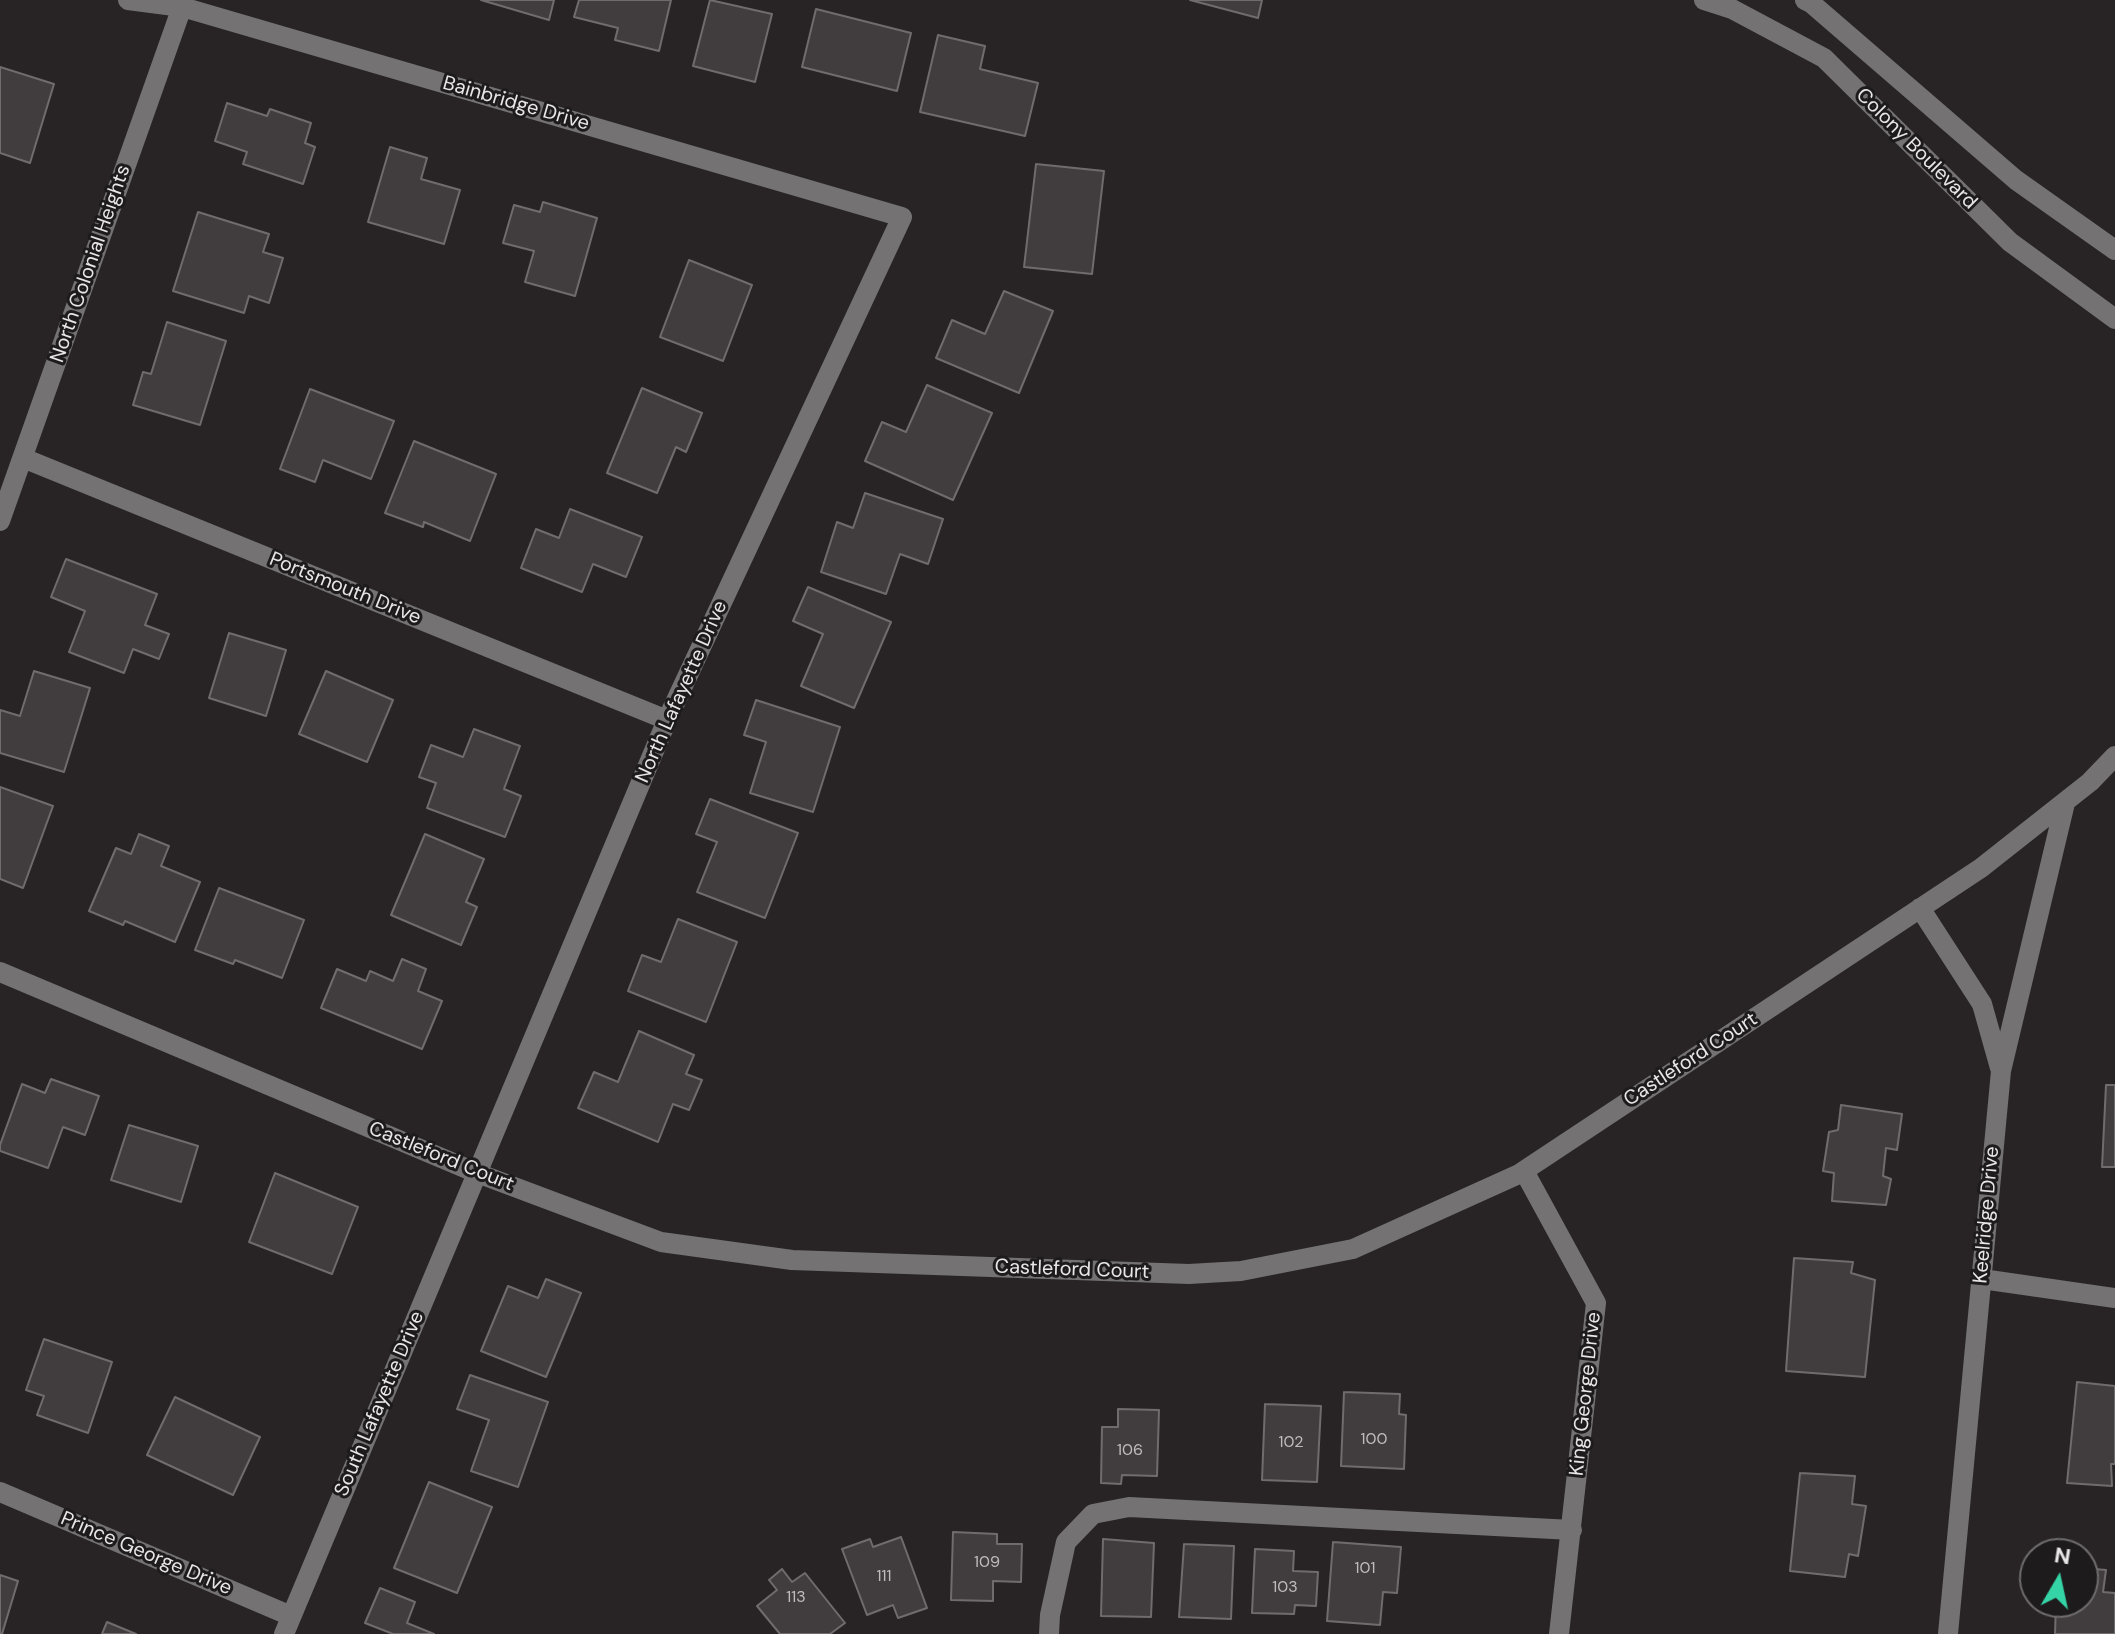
<!DOCTYPE html>
<style>
body{margin:0}
#map{position:relative;width:2115px;height:1634px;overflow:hidden;background:#282426;font-family:"DM Sans",sans-serif}
canvas{display:block}
.north{position:absolute;left:2019px;top:1538px;width:80px;height:80px;box-sizing:border-box;background:#1e1b1c;border:2px solid #6f6c6d;border-radius:50%;rotate:9deg;font-size:22px;font-weight:700;line-height:32px;text-align:center;color:#e9e6e7}
.north::after{content:'';display:block;margin:auto;width:28px;height:36px;background:#35d4a7;clip-path:polygon(50% 0,100% 100%,50% 72%,0 100%)}
</style>
<div id="map">
<canvas width="2115" height="1634"></canvas>
<div class="north">N</div>
</div>
<script>
const ctx = document.querySelector('canvas').getContext('2d');
ctx.lineJoin = 'round';
function fill(path, color) { ctx.fillStyle = color; ctx.fill(path, 'evenodd'); }
const toPath = rows => new Path2D(rows.map(r => 'M' + r).join(''));
function stroke(path, color, width, dash) { ctx.strokeStyle = color; ctx.lineWidth = width; ctx.lineCap = dash ? 'butt' : 'round'; ctx.setLineDash(dash || []); ctx.stroke(path); }
function write(font, color, halo, rows, align = 'center') {
  ctx.font = font + ' "DM Sans",sans-serif'; ctx.lineWidth = 6; ctx.setLineDash([]); ctx.textBaseline = 'middle'; ctx.strokeStyle = halo; ctx.fillStyle = color; for (const [text, x, y, turn = 0] of rows) {
    ctx.save(); ctx.translate(x, y); ctx.rotate((+turn || 0) * Math.PI / 180); ctx.textAlign = isNaN(turn) ? turn : align; if (halo) ctx.strokeText(text, 0, 0); ctx.fillText(text, 0, 0); ctx.restore();
  }
}
const building = toPath([
 [481,0,554,0,549,20,481,0],
 [579,0,671,0,659,51,615,40,618,28,574,17,579,0],
 [710,0,772,14,755,82,693,66,710,0],
 [1190,0,1262,0,1258,18,1190,0],
 [816,9,911,33,897,91,802,67,816,9],
 [938,35,985,46,980,69,1038,83,1025,136,920,112,938,35],
 [0,67,54,84,30,163,0,153,0,67],
 [227,103,267,116,270,109,311,123,305,143,315,147,303,184,243,164,247,152,215,141,227,103],
 [390,147,427,158,421,179,460,190,444,244,368,222,390,147],
 [1036,164,1104,171,1092,274,1024,267,1036,164],
 [543,202,597,218,575,296,525,282,534,251,503,243,514,205,540,212,543,202],
 [198,212,269,234,263,252,283,258,269,303,249,296,244,313,173,291,198,212],
 [689,260,752,285,723,361,660,337,689,260],
 [1004,291,1053,311,1019,393,936,358,952,320,985,334,1004,291],
 [167,322,226,341,200,425,133,405,143,372,151,374,167,322],
 [927,385,992,413,953,500,865,461,882,422,906,432,927,385],
 [642,388,702,413,686,452,676,447,657,493,607,473,642,388],
 [310,389,394,421,371,479,323,460,315,482,280,469,310,389],
 [414,441,496,474,470,541,424,522,423,527,385,513,414,441],
 [865,493,943,519,928,564,900,554,886,594,821,572,837,522,853,528,865,493],
 [570,509,642,537,626,577,593,564,582,592,521,568,536,529,559,538,570,509],
 [66,559,157,594,145,625,169,634,159,659,133,649,124,673,69,652,85,611,51,597,66,559],
 [808,587,891,622,854,708,801,686,823,634,793,621,808,587],
 [229,633,286,650,266,716,209,698,229,633],
 [34,671,90,688,64,772,0,753,0,710,20,716,34,671],
 [326,671,393,700,367,762,299,734,326,671],
 [756,700,840,727,813,812,750,793,766,742,744,735,756,700],
 [474,729,520,746,504,789,521,796,505,837,427,808,436,783,419,777,431,745,463,757,474,729],
 [0,787,53,806,23,888,0,879,0,787],
 [710,799,798,833,765,918,697,892,717,842,696,834,710,799],
 [139,834,169,846,161,866,200,882,175,942,125,921,123,925,89,911,116,848,131,854,139,834],
 [425,834,484,859,466,902,477,907,461,945,391,915,425,834],
 [219,888,304,920,282,978,235,960,233,964,195,950,219,888],
 [678,919,737,942,706,1022,628,991,642,955,661,962,678,919],
 [402,959,426,969,418,991,442,1001,422,1049,321,1008,337,969,366,981,370,971,393,981,402,959],
 [639,1031,694,1055,686,1074,702,1080,689,1110,673,1104,658,1142,578,1108,594,1072,618,1082,639,1031],
 [51,1079,99,1096,85,1135,63,1127,48,1168,0,1151,0,1145,22,1084,45,1093,51,1079],
 [2106,1085,2115,1085,2115,1167,2102,1167,2106,1085],
 [1841,1105,1902,1114,1897,1150,1886,1148,1883,1176,1891,1179,1886,1205,1832,1201,1834,1173,1823,1171,1829,1132,1838,1130,1841,1105],
 [129,1125,198,1146,181,1202,111,1180,129,1125],
 [275,1173,358,1207,332,1274,249,1242,275,1173],
 [1794,1258,1853,1262,1851,1273,1875,1280,1865,1377,1786,1371,1794,1258],
 [546,1279,581,1293,546,1377,481,1351,508,1286,538,1298,546,1279],
 [44,1339,112,1362,88,1433,37,1415,44,1396,26,1390,44,1339],
 [470,1375,548,1402,518,1487,471,1471,489,1420,457,1409,470,1375],
 [2077,1382,2115,1386,2115,1464,2111,1464,2112,1486,2067,1483,2077,1382],
 [1344,1392,1400,1394,1399,1414,1406,1415,1404,1469,1341,1466,1344,1392],
 [175,1397,260,1437,233,1495,147,1455,175,1397],
 [1265,1404,1321,1406,1317,1482,1262,1480,1265,1404],
 [1118,1409,1159,1410,1157,1476,1122,1475,1121,1484,1101,1483,1102,1427,1118,1427,1118,1409],
 [1800,1473,1855,1476,1852,1504,1866,1506,1858,1556,1849,1554,1845,1577,1790,1571,1800,1473],
 [429,1482,492,1507,457,1593,394,1568,429,1482],
 [953,1532,997,1534,997,1544,1022,1544,1021,1582,993,1581,993,1601,951,1600,953,1532],
 [901,1537,927,1608,898,1618,893,1605,867,1615,842,1549,870,1539,873,1547,901,1537],
 [1103,1539,1154,1543,1151,1617,1101,1616,1103,1539],
 [1333,1542,1401,1547,1397,1593,1383,1592,1380,1625,1327,1621,1333,1542],
 [1184,1544,1234,1546,1231,1619,1179,1617,1184,1544],
 [1255,1549,1294,1551,1293,1571,1318,1572,1316,1606,1295,1605,1294,1614,1252,1613,1255,1549],
 [2083,1568,2106,1570,2103,1592,2115,1593,2115,1634,2055,1634,2056,1602,2083,1602,2083,1568],
 [782,1569,792,1582,805,1573,845,1623,830,1634,780,1634,757,1606,777,1590,769,1580,782,1569],
 [0,1575,18,1581,2,1634,0,1634,0,1575],
 [380,1588,415,1602,407,1623,434,1634,393,1634,365,1623,380,1588],
 [107,1622,136,1634,102,1634,107,1622]
]);
fill(building, '#413d3f');
stroke(building, '#706c6e', 2);
stroke(toPath([
 [128,0,182,7,902,217,667,720,284,1634],
 [1704,0,1732,9,1824,58,2010,242,2115,319],
 [1805,0,1811,3,2016,180,2115,250],
 [23,458,667,720],
 [0,521,182,7],
 [1920,908,1982,1004,2000,1068],
 [0,972,477,1173,661,1242,792,1260,1189,1274,1241,1271,1353,1249,1519,1174,1981,868,2090,782,2115,756],
 [1524,1171,1596,1303,1559,1634],
 [1982,1279,2115,1298],
 [0,1492,291,1616],
 [1049,1634,1050,1615,1066,1542,1093,1514,1129,1507,1572,1530],
 [1948,1634,2001,1071,2065,803]
]), '#747273', 20);
write('16px', '#bfbcbd', null, [
 ["100",1374,1440],
 ["102",1291,1443],
 ["106",1130,1451],
 ["109",987,1563],
 ["101",1365,1569],
 ["111",884,1577],
 ["103",1285,1588],
 ["113",796,1598]
]);
write('20px', '#e9e6e7', '#1e1b1c', [
 ["Bainbridge Drive",516,104,16],
 ["Colony Boulevard",1916,149,45],
 ["North Colonial Heights",91,264,-71],
 ["Portsmouth Drive",345,589,22],
 ["North Lafayette Drive",682,692,-66],
 ["Castleford Court",1691,1060,-33],
 ["Castleford Court",441,1157,22],
 ["Keelridge Drive",1987,1215,-85],
 ["Castleford Court",1072,1270,2],
 ["King George Drive",1586,1394,-84],
 ["South Lafayette Drive",380,1404,-67],
 ["Prince George Drive",146,1554,23]
]);
</script>
